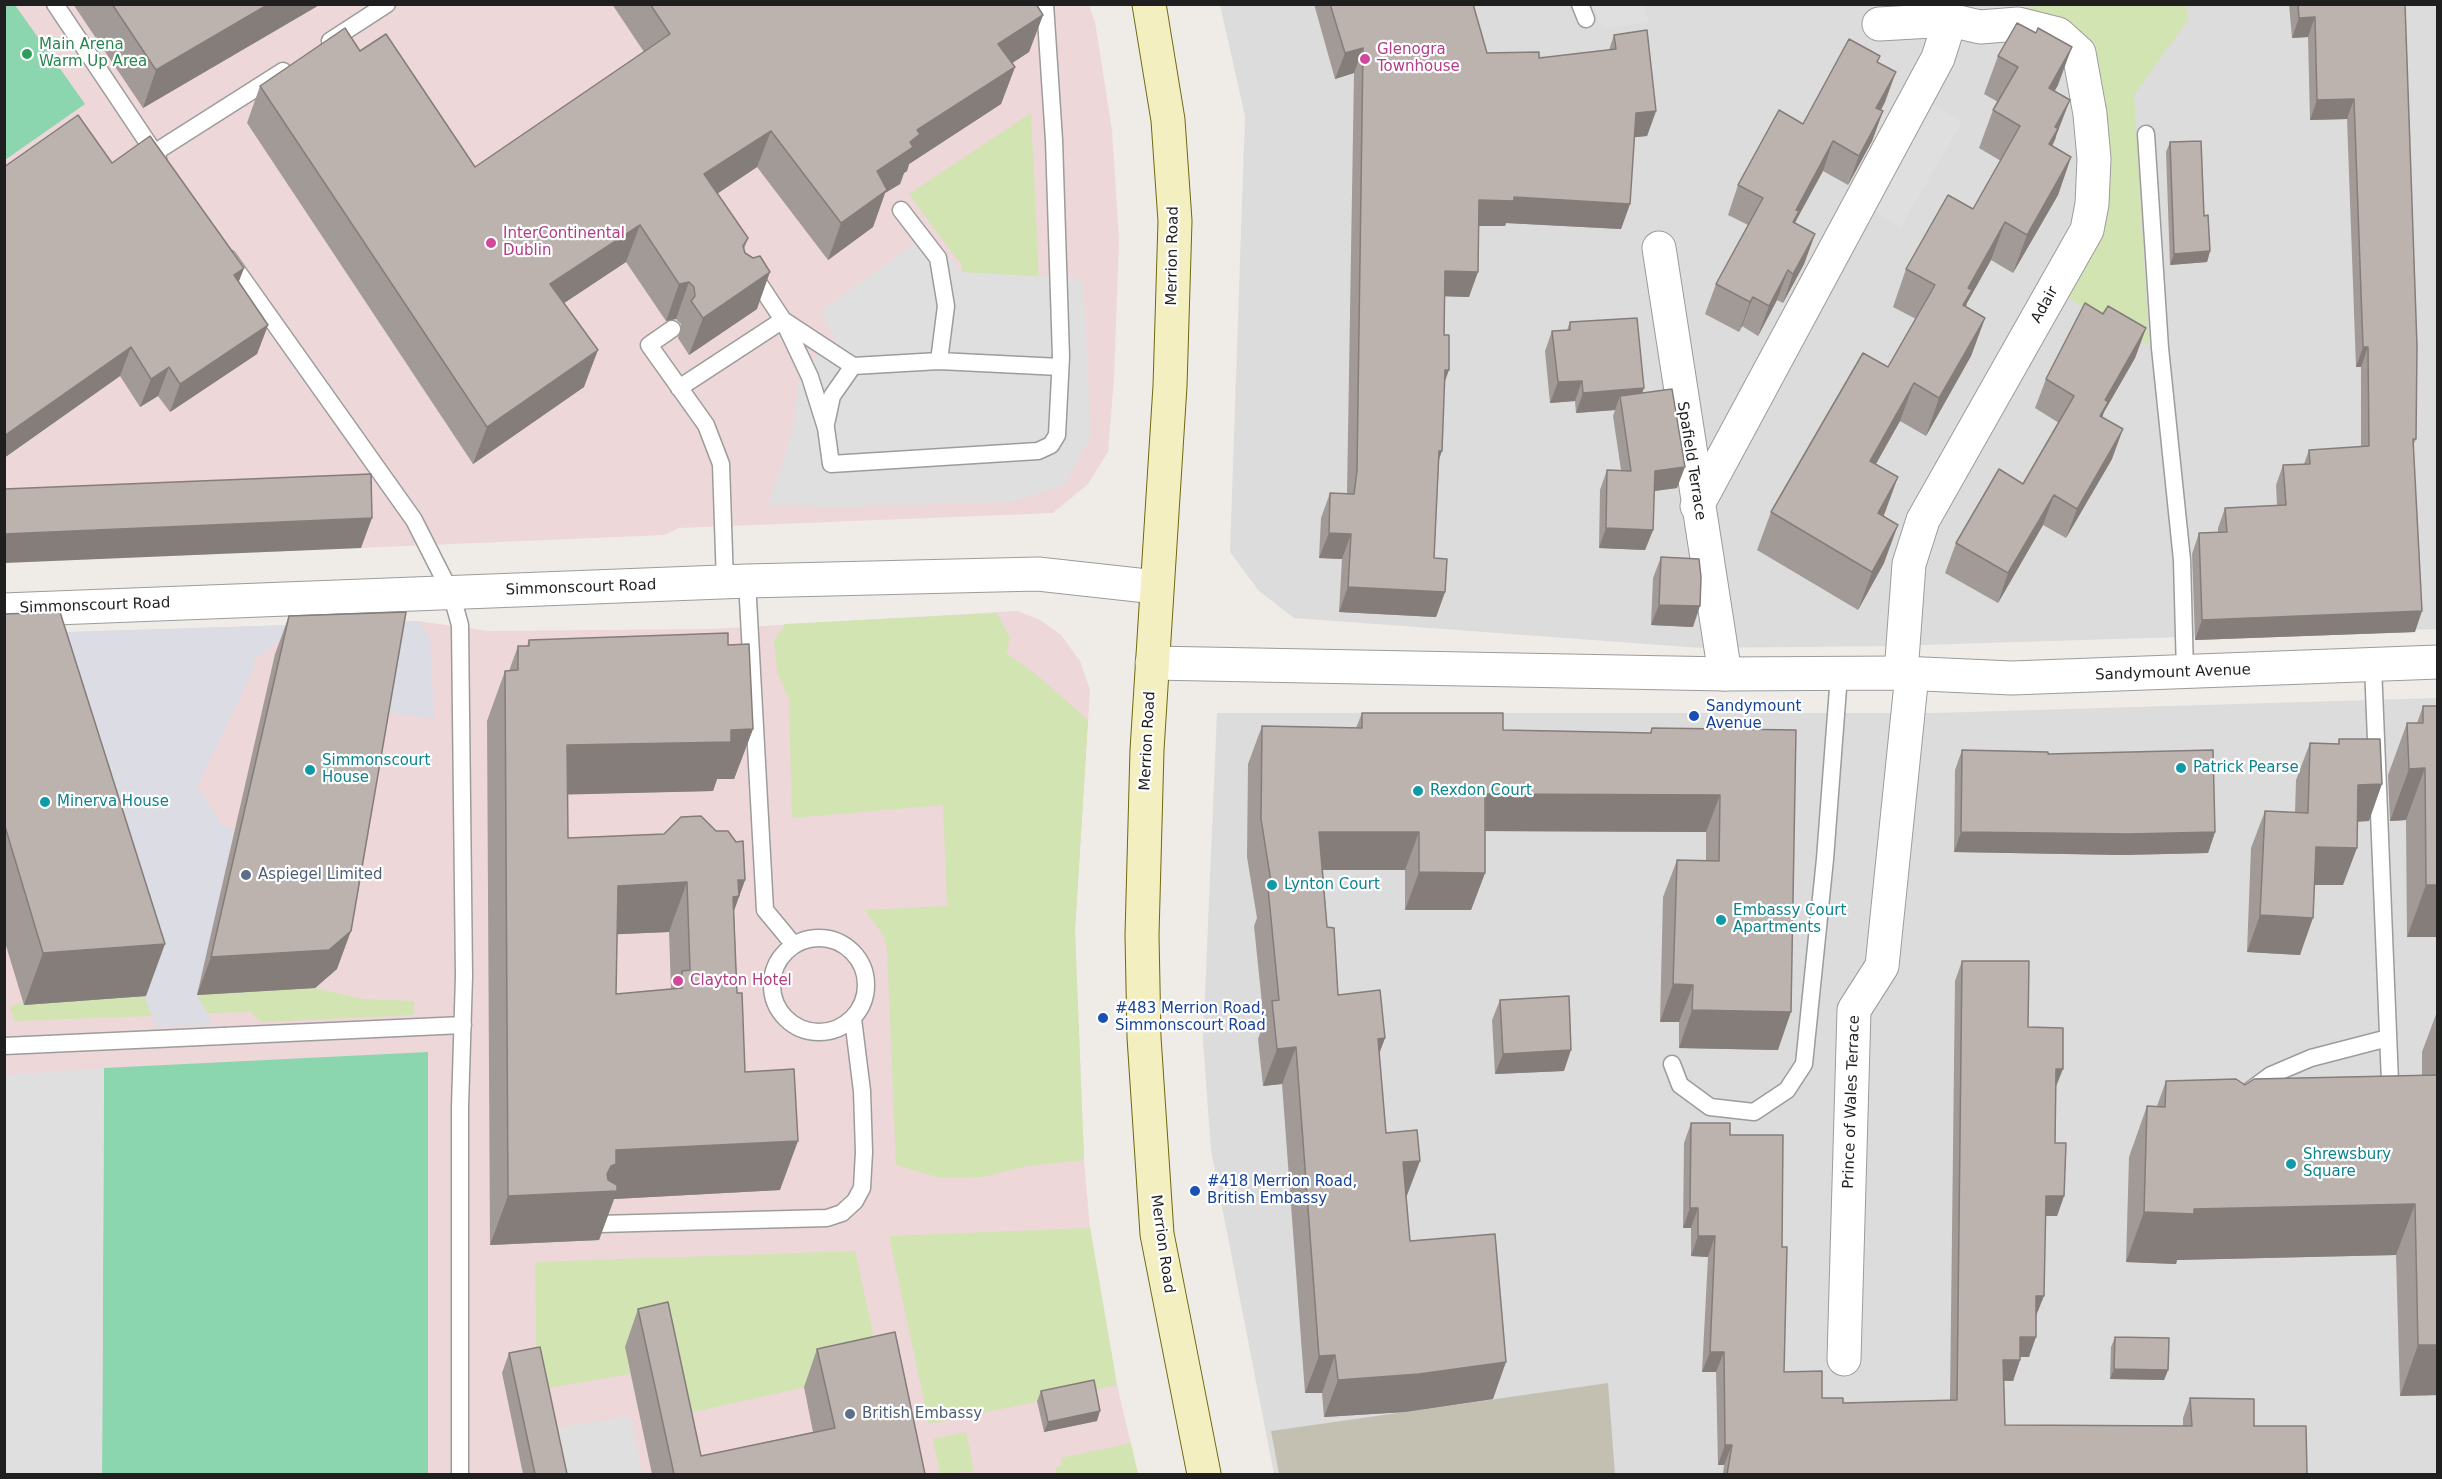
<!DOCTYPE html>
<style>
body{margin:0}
#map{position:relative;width:2442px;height:1479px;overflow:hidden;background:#efebe6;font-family:"DejaVu Sans",sans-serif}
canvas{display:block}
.frame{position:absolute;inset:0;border:6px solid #1f1f1f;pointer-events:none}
</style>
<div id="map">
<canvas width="2442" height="1479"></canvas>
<div class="frame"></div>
</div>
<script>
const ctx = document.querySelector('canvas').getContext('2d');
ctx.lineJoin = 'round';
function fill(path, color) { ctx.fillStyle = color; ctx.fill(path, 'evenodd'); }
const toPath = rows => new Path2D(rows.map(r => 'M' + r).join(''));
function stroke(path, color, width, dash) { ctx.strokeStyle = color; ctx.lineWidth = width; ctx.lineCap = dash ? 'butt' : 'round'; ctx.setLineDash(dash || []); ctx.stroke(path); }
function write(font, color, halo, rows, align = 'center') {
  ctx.font = font + ' "DejaVu Sans",sans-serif'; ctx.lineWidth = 4.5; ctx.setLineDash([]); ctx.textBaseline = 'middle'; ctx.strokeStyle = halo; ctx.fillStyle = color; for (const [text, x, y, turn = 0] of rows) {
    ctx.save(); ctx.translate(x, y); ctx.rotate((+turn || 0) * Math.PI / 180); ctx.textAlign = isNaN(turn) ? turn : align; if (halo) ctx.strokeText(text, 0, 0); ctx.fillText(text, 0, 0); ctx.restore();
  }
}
fill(toPath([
 [2018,4,2019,7,2072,4,2437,5,2437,629,1891,646,1701,648,1294,618,1259,591,1230,552,1245,116,1220,5],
 [2437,698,2437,1474,1274,1474,1211,1150,1203,1041,1217,713,1935,713]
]), '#dddcdc');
fill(toPath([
 [4,5,1089,5,1095,22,1112,130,1119,240,1114,379,1108,452,1088,484,1053,513,679,528,664,535,5,563],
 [1017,611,1040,620,1061,635,1080,661,1090,690,1075,930,1084,1160,1090,1228,1117,1385,1138,1474,5,1474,4,634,418,621,489,631,712,629]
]), '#eed7d9');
fill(toPath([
 [1608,1383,1615,1474,1279,1474,1271,1431]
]), '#c3c0b2');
fill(toPath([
 [2077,4,2186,5,2188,20,2134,95,2149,345,2068,298,2101,239,2107,220,2109,200,2101,83,2090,43,2073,23,2019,7],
 [1031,113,1042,345,964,308,962,266,909,194],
 [997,613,1010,637,1006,653,1038,676,1088,720,1075,931,1084,1160,1027,1166,983,1177,940,1178,896,1165,887,949,884,936,865,910,947,906,943,805,792,818,789,699,777,672,774,641,785,624],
 [315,988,363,999,414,1001,414,1015,262,1022,251,1012,207,1013,197,995],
 [146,996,152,1016,14,1021,10,1007,23,1002],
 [1090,1228,1117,1385,929,1424,889,1236],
 [855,1251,881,1370,671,1417,625,1347,630,1374,537,1390,535,1262],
 [966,1432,974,1471,940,1474,933,1439],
 [1131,1443,1138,1474,1057,1474,1055,1467,1062,1466,1061,1458]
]), '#d1e4b1');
fill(toPath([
 [5,4,15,5,85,104,5,160],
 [428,1052,428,1474,102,1474,104,1068]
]), '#8cd6af');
fill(toPath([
 [1593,5,1643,5,1650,22,1604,29],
 [1933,105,1962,122,1901,227,1872,210],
 [929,233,961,272,1083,279,1091,436,1065,485,1011,502,847,507,768,506,794,424,799,375,835,338,820,311],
 [104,1068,102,1474,5,1474,5,1075],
 [630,1416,643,1474,555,1474,546,1430]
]), '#dfdfdf');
fill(toPath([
 [418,621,430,637,434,719,381,711,395,636,277,642,254,660,253,670,197,787,223,826,235,829,197,995,213,1025,156,1027,4,634]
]), '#dbdce4');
const service = toPath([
 [55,4,158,158],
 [1580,4,1586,19],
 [330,41,387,4],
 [2146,134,2160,348,2182,560,2185,673],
 [154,153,283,71],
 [901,210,938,258,946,306,939,361],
 [228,258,414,520,451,593,460,625,464,976,460,1107,460,1474],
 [752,277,754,276,783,320,853,366,939,361,1060,367],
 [672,329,649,345,706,425,721,464,725,583],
 [679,388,783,320,810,377,826,428,831,464,1038,451,1051,445,1057,435,1061,357,1054,140,1045,4],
 [826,424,832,396,853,366],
 [747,581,765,910,794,945],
 [2373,666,2390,1082],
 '772 985a47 47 0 1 1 94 0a47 47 0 1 1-94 0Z',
 [4,1046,463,1025],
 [1672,1064,1680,1085,1710,1107,1754,1112,1787,1090,1804,1064,1825,859,1839,675],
 [2248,1092,2271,1075,2311,1058,2388,1038],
 [599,1224,827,1218,842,1213,855,1201,862,1188,864,1152,862,1091,853,1019]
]);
const minor = toPath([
 [1879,24,1950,20,1980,27,2018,24,2058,34,2079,53,2090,114,2094,159,2092,204,2087,230,1923,520,1909,564,1901,673],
 [1659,248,1725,674],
 [1697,506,1938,58,1950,20],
 [4,610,747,581,1038,574,1156,587],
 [1844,1359,1854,1010,1882,966,1912,674]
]);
const tertiary = toPath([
 [1152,663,1725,674,1901,673,2012,678,2438,662]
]);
const secondary = toPath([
 [1149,4,1168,120,1175,221,1170,386,1147,750,1142,935,1144,1037,1157,1234,1204,1474]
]);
stroke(service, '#9c9c9c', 19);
stroke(minor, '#9c9c9c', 35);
stroke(tertiary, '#9c9c9c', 35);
stroke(secondary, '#6c6a10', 35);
stroke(service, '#fff', 16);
stroke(minor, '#fff', 33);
stroke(tertiary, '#fff', 33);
stroke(secondary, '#f3efc0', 33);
fill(toPath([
 [73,4,321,4,143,108],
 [612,4,1036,4,1043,15,1029,52,1012,63,1015,67,1001,104,909,164,907,171,904,173,900,184,885,193,873,227,828,260,757,167,717,194,748,238,744,249,757,309,689,355,678,338,681,328,681,324,676,319,666,321,626,262,564,303,584,387,473,464,247,123,260,86,360,51,475,167,644,52],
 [1314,4,1473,4,1487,53,1539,58,1609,50,1614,35,1656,111,1647,136,1634,137,1630,204,1621,229,1506,223,1505,226,1479,226,1469,297,1444,296,1444,382,1439,462,1434,558,1445,592,1436,617,1339,612,1342,559,1319,558,1321,518,1330,493,1347,493,1354,73,1335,79],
 [2289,4,2405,4,2416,439,2413,446,2415,632,2195,640,2192,554,2199,533,2218,533,2218,528,2225,508,2277,505,2276,485,2283,465,2304,464,2309,450,2361,447,2361,367,2356,367,2347,119,2310,120,2308,37,2292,38],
 [1998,56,2058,85,2054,91,2056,138,2052,146,2071,157,2058,195,2013,273,1991,260,1967,303,1966,307,1985,318,1971,356,1926,436,1900,421,1876,464,1884,516,1884,563,1858,610,1757,550,1771,512,1888,367,1916,319,1893,307,1906,269,1973,209,2001,161,1979,148,1993,110,1998,102,1984,94],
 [1878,63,1885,102,1881,110,1883,111,1872,141,1848,185,1823,171,1795,223,1815,234,1804,264,1783,303,1777,300,1758,336,1742,326,1739,332,1705,314,1716,284,1748,225,1728,215,1738,185,1803,124],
 [2170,142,2204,216,2210,251,2207,262,2170,265,2166,152],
 [112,163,244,268,238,282,268,325,257,354,170,412,158,396,140,407,120,376,4,458,4,167],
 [2103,314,2146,328,2135,358,2104,412,2102,417,2112,459,2066,538,2043,525,1998,603,1945,573,1956,543,2023,484,2059,423,2035,408,2046,379],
 [1570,322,1644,388,1642,393,1677,488,1654,491,1653,530,1645,550,1599,548,1600,490,1607,470,1621,470,1613,416,1615,410,1576,413,1575,401,1550,403,1545,351,1552,331,1567,330],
 [1661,557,1693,627,1651,625,1653,578],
 [4,614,146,996,24,1005,4,939],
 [289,616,337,969,315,988,197,995,275,654],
 [529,640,728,645,753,729,734,779,717,779,713,791,568,794,568,838,745,880,734,911,737,993,745,1072,780,1190,614,1199,599,1240,490,1245,487,721,505,671,509,671,518,646,527,646],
 [669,932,671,989,616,994,617,934],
 [2423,706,2438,706,2438,937,2407,937,2406,820,2390,821,2388,775,2407,723,2417,723],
 [1362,713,1503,730,1650,733,1652,728,1796,730,1778,1050,1679,1048,1679,1022,1660,1022,1663,897,1677,860,1706,860,1706,832,1485,831,1485,873,1471,910,1405,910,1405,870,1323,870,1327,927,1338,995,1385,1038,1379,1053,1386,1133,1406,1198,1410,1241,1493,1399,1405,1412,1324,1417,1322,1393,1305,1393,1282,1084,1263,1086,1258,1039,1264,1023,1254,926,1257,918,1247,857,1248,764,1262,726,1356,728],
 [2339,739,2369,821,2357,822,2343,885,2315,885,2300,955,2247,952,2251,848,2265,811,2295,813,2296,780,2310,743,2338,744],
 [1962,750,2048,754,2215,832,2208,853,2122,855,1954,852,1955,770],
 [1962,961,2028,1027,2056,1087,2055,1143,2064,1196,2057,1216,2045,1216,2036,1316,2029,1357,2020,1357,2020,1360,2013,1381,2004,1381,2005,1425,2183,1426,2183,1418,2190,1398,2254,1426,2307,1474,1723,1474,1724,1465,1718,1465,1716,1372,1702,1372,1708,1257,1691,1256,1691,1228,1683,1228,1684,1143,1691,1123,1730,1135,1782,1247,1784,1372,1822,1398,1843,1403,1950,1400,1955,981],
 [1500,1000,1564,1071,1495,1074,1492,1020],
 [2438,1009,2438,1395,2400,1396,2396,1255,2177,1260,2176,1264,2126,1262,2129,1157,2147,1106,2157,1106,2166,1081,2245,1085,2422,1075,2422,1052],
 [638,1309,701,1456,813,1432,804,1387,817,1349,925,1474,652,1474,625,1347],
 [2115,1337,2168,1370,2164,1380,2110,1379,2111,1347],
 [509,1353,567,1474,523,1474,502,1373],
 [1041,1391,1097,1421,1044,1432,1037,1401]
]), '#a29a96');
fill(toPath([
 [269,4,321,4,143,108,156,70],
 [1043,15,1029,52,985,81,998,44],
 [2315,17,2308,37,2292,38,2299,18],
 [2072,47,2058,85,2035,126,2049,88],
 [1363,48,1354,73,1335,79,1345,53],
 [1015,67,1001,104,909,164,907,171,904,173,900,184,885,193,873,227,828,260,841,223,877,171,910,142,917,130],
 [1896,72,1885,102,1866,137,1876,108],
 [2354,99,2347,119,2310,120,2317,100],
 [2070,100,2044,167,2036,182,2055,127],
 [1656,111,1647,136,1627,138,1636,113],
 [1883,111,1872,141,1848,185,1859,156],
 [771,131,757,167,691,211,704,174],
 [1833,141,1823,171,1796,220,1789,240,1796,210],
 [2071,157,2058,195,2013,273,2027,235],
 [1514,197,1630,204,1621,229,1506,223,1505,226,1470,226,1479,200],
 [2005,222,1991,260,1967,303,1958,328,1968,288],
 [640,225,626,262,537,321,550,284],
 [1815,234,1804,264,1783,303,1793,274],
 [2210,251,2207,262,2170,265,2174,254],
 [244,268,233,297,234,275],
 [1788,270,1777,300,1758,336,1769,306],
 [1445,271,1478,272,1469,297,1435,296],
 [770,272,757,309,689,355,703,318],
 [689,282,676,319,666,321,679,284],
 [1753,297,1742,326,1739,332,1750,302],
 [1985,318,1971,356,1926,436,1939,398],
 [268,325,257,354,170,412,180,384],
 [2146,328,2135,358,2104,412,2097,432,2089,445,2105,400],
 [131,347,120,376,4,458,4,436],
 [2363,347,2368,347,2361,367,2356,367],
 [598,350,584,387,473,464,487,427],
 [169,367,158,396,140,407,151,379],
 [1445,370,1449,370,1440,395],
 [1582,381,1575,401,1550,403,1558,382],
 [1914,383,1900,421,1856,499,1870,461],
 [1644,388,1636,408,1620,396,1615,410,1576,413,1583,393],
 [2123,429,2112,459,2066,538,2077,509],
 [1439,451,1442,451,1433,476],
 [1685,467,1677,488,1647,492,1655,471],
 [1898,477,1884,515,1864,551,1878,513],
 [2054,495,2043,525,1998,603,2008,573],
 [372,518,361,548,4,563,4,534],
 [1898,525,1884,563,1858,610,1872,572],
 [1606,528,1653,530,1645,550,1599,548],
 [1329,533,1351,534,1342,559,1319,558],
 [1348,587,1445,592,1436,617,1339,612],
 [1659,605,1700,606,1693,627,1651,625],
 [2422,611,2415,632,2195,640,2202,620],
 [753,729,734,779,717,779,713,791,549,795,567,745,731,730],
 [2425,768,2406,820,2390,821,2409,769],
 [2382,784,2369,821,2344,822,2358,785],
 [1485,794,1720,795,1706,832,1471,831],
 [1319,832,1419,832,1405,870,1306,870],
 [1961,832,2215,832,2208,853,2122,855,1954,852],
 [2316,847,2357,848,2343,885,2303,885],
 [1419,872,1485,873,1471,910,1405,910],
 [738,880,745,880,721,946,715,946],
 [687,882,669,932,600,935,618,886],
 [2426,885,2438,885,2438,937,2407,937],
 [2260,915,2313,918,2300,955,2247,952],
 [351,931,337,969,315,988,197,995,211,957],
 [165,944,146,996,24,1005,43,953],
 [1673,984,1693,985,1679,1022,1660,1022],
 [1692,1010,1791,1012,1778,1050,1679,1048],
 [1385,1038,1371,1076,1378,1039],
 [1296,1047,1282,1084,1263,1086,1277,1049],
 [1571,1050,1564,1071,1495,1074,1503,1054],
 [2056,1069,2063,1069,2055,1089],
 [798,1141,780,1190,614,1199,599,1240,490,1245,508,1196,616,1150],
 [1420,1161,1406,1198,1403,1162],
 [2046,1196,2064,1196,2057,1216,2038,1216],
 [2415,1204,2396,1255,2177,1260,2176,1264,2126,1262,2144,1212,2194,1209],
 [1690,1208,1698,1208,1691,1228,1683,1228],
 [1698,1236,1715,1236,1708,1257,1691,1256],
 [2036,1296,2044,1296,2036,1316],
 [2020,1337,2036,1337,2029,1357,2013,1357],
 [2418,1345,2438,1345,2438,1395,2400,1396],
 [1710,1352,1724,1352,1716,1372,1702,1372],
 [1335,1355,1322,1393,1305,1393,1319,1356],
 [2003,1360,2020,1360,2013,1381,1996,1380],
 [1506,1362,1493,1399,1405,1412,1324,1417,1338,1380],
 [2114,1369,2168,1370,2164,1380,2110,1379],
 [1100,1411,1097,1421,1044,1432,1048,1422],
 [1725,1445,1732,1445,1724,1465,1718,1465]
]), '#847d7a');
const building = toPath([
 [112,4,269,4,156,70,112,4],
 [650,4,1036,4,1043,15,998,44,1015,67,917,130,920,134,910,142,913,147,877,171,887,190,841,223,771,131,704,174,748,238,743,246,745,253,753,258,760,256,770,272,703,318,691,301,695,296,694,287,689,282,679,284,640,225,550,284,598,350,487,427,260,86,345,28,360,51,386,34,475,167,670,34,650,4],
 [1330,4,1473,4,1487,53,1539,52,1539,58,1616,49,1614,35,1647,30,1656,111,1636,113,1630,204,1514,197,1514,201,1479,200,1478,272,1445,271,1444,335,1449,335,1449,370,1445,370,1442,451,1439,451,1434,558,1447,559,1445,592,1348,587,1351,534,1329,533,1330,493,1354,494,1357,471,1363,48,1345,53,1330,4],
 [2298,4,2405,4,2417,346,2416,439,2413,439,2422,611,2202,620,2199,533,2227,532,2225,508,2286,505,2283,465,2310,464,2309,450,2369,446,2368,347,2363,347,2354,99,2317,100,2315,17,2299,18,2298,4],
 [2017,23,2036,33,2038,28,2072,47,2049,88,2070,100,2055,127,2058,129,2049,144,2071,157,2027,235,2005,222,1968,288,1972,290,1963,305,1985,318,1939,398,1914,383,1870,461,1898,477,1878,513,1898,525,1872,572,1771,512,1863,353,1888,367,1935,285,1906,269,1948,195,1973,209,2020,126,1993,110,2018,67,1998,56,2017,23],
 [1849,39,1880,56,1877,62,1896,72,1876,108,1883,111,1859,156,1833,141,1796,210,1799,211,1793,222,1815,234,1793,274,1788,270,1769,306,1753,297,1750,302,1716,284,1763,198,1738,185,1779,110,1803,124,1849,39],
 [78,115,112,163,150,136,244,268,234,275,268,325,180,384,169,367,151,379,131,347,4,436,4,167,78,115],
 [2201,141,2204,216,2208,215,2210,251,2174,254,2170,142,2201,141],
 [2085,303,2103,314,2108,306,2146,328,2105,400,2108,402,2100,416,2123,429,2077,509,2054,495,2008,573,1956,543,1999,469,2023,484,2074,396,2046,379,2085,303],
 [1637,318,1644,388,1583,393,1582,381,1558,382,1552,331,1570,330,1570,322,1637,318],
 [1672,389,1685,467,1655,471,1653,530,1606,528,1607,470,1631,471,1620,396,1672,389],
 [371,474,372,518,4,534,4,489,371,474],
 [1661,557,1699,559,1701,577,1700,606,1659,605,1661,557],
 [60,612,165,944,43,953,4,823,4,614,60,612],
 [406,612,351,931,329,950,211,957,289,616,406,612],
 [728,633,728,645,749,644,753,729,731,730,731,742,567,745,568,838,664,834,681,817,701,816,716,831,728,831,736,842,743,841,745,880,738,880,739,896,733,897,737,993,742,993,745,1072,794,1069,798,1141,616,1150,616,1164,611,1166,607,1174,608,1180,617,1185,617,1191,508,1196,505,671,518,670,518,646,529,646,529,640,728,633],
 [687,882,690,970,682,971,682,988,616,994,618,886,687,882],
 [2423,706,2438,706,2438,885,2426,885,2425,768,2409,769,2407,723,2423,723,2423,706],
 [1362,713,1503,713,1503,730,1651,733,1652,728,1796,730,1791,1012,1692,1010,1693,985,1673,984,1677,860,1719,861,1720,795,1485,794,1485,873,1419,872,1419,832,1319,832,1327,927,1334,928,1338,995,1380,990,1385,1038,1378,1039,1386,1133,1417,1130,1420,1161,1403,1162,1410,1241,1495,1234,1506,1362,1419,1374,1338,1380,1335,1355,1319,1356,1296,1047,1277,1049,1272,1001,1279,1000,1268,888,1272,888,1261,819,1262,726,1362,728,1362,713],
 [2339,739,2380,739,2382,784,2358,785,2357,848,2316,847,2313,918,2260,915,2265,811,2308,813,2310,743,2339,744,2339,739],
 [1962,750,2048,752,2048,754,2213,750,2215,832,2129,834,1961,832,1962,750],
 [1962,961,2029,961,2028,1027,2063,1028,2063,1069,2056,1069,2055,1143,2066,1143,2064,1196,2046,1196,2044,1296,2036,1296,2036,1337,2020,1337,2020,1360,2003,1360,2005,1425,2192,1426,2190,1398,2254,1399,2254,1426,2306,1426,2307,1474,1727,1474,1732,1445,1725,1445,1724,1352,1710,1352,1715,1236,1698,1236,1698,1208,1690,1208,1691,1123,1730,1123,1730,1135,1783,1135,1782,1247,1787,1247,1784,1372,1822,1371,1822,1398,1843,1398,1843,1403,1957,1400,1962,961],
 [1569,996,1571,1050,1503,1054,1500,1000,1569,996],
 [2438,1075,2438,1345,2418,1345,2415,1204,2194,1209,2194,1214,2144,1212,2147,1106,2165,1107,2166,1081,2236,1079,2245,1085,2254,1079,2438,1075],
 [668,1302,701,1456,835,1428,817,1349,895,1332,925,1474,674,1474,638,1309,668,1302],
 [2115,1337,2169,1338,2168,1370,2114,1369,2115,1337],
 [540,1347,567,1474,535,1474,509,1353,540,1347],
 [1094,1380,1100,1411,1048,1422,1041,1391,1094,1380]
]);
fill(building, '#bcb3af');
stroke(building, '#847d7a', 1.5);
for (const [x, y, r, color] of [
 [27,54,6,"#2e9e5b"],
 [1365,59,6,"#d1479c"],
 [491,243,6,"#d1479c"],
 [1694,716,6,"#1a4fb4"],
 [2181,768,6,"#0f9aa8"],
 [310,770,6,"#0f9aa8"],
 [1418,791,6,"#0f9aa8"],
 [45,802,6,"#0f9aa8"],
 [246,875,6,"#5c6f8a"],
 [1272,885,6,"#0f9aa8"],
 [1721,920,6,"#0f9aa8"],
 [678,981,6,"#d1479c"],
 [1103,1018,6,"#1a4fb4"],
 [2291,1164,6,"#0f9aa8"],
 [1195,1191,6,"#1a4fb4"],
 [850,1414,6,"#5c6f8a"]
]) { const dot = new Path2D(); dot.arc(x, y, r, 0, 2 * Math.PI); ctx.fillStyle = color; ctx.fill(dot); stroke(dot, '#fff', 2); }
write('15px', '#27864d', '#fff', [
 ["Main Arena",39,45],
 ["Warm Up Area",39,62]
], 'left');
write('15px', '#b23c85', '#fff', [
 ["Glenogra",1377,50],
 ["Townhouse",1377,67],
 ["InterContinental",503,234],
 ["Dublin",503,251],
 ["Clayton Hotel",690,981]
], 'left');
write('15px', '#1f1f1f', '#fff', [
 ["Merrion Road",1173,256,-89],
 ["Adair",2045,305,-61],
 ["Spafield Terrace",1691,461,81],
 ["Simmonscourt Road",581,588,-2],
 ["Simmonscourt Road",95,606,-2],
 ["Sandymount Avenue",2173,673,-2],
 ["Merrion Road",1148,741,-87],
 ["Prince of Wales Terrace",1852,1102,-88],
 ["Merrion Road",1162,1244,82]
]);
write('15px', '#164399', '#fff', [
 ["Sandymount",1706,707],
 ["Avenue",1706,724],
 ["#483 Merrion Road,",1115,1009],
 ["Simmonscourt Road",1115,1026],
 ["#418 Merrion Road,",1207,1182],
 ["British Embassy",1207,1199]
], 'left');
write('15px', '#0d838f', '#fff', [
 ["Simmonscourt",322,761],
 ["House",322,778],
 ["Patrick Pearse",2193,768],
 ["Rexdon Court",1430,791],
 ["Minerva House",57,802],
 ["Lynton Court",1284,885],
 ["Embassy Court",1733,911],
 ["Apartments",1733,928],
 ["Shrewsbury",2303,1155],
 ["Square",2303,1172]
], 'left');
write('15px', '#4e5e75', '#fff', [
 ["Aspiegel Limited",258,875],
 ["British Embassy",862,1414]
], 'left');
</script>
